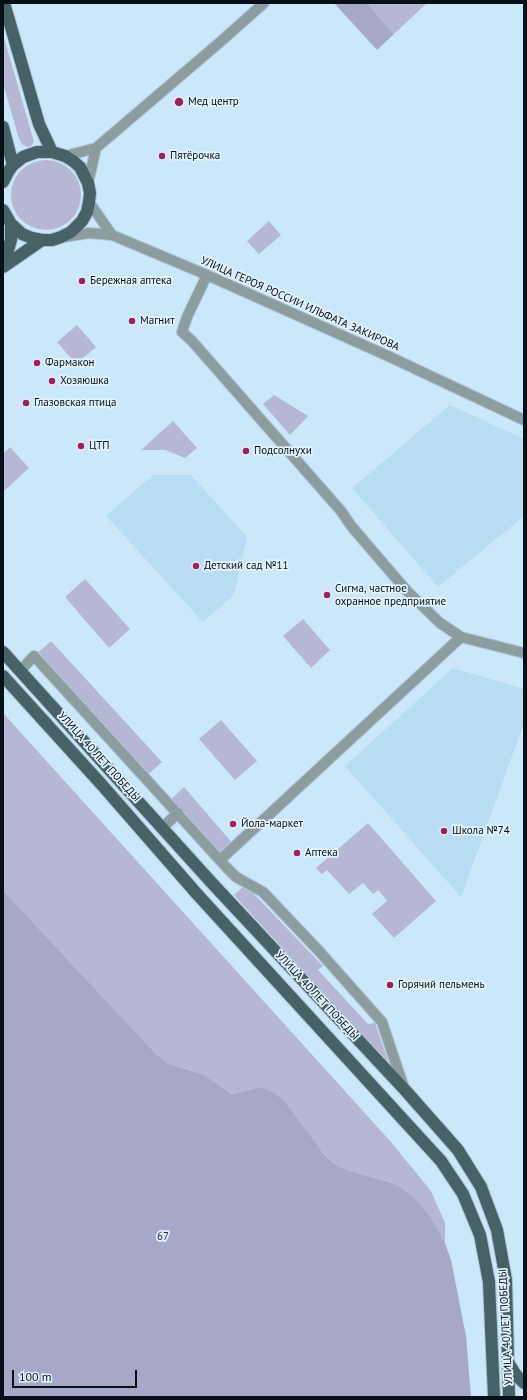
<!DOCTYPE html>
<meta charset="utf-8">
<style>
body{margin:0}
#map{position:relative;width:527px;height:1400px;overflow:hidden;background:#cbe8fa;font-family:"PT Sans",sans-serif}
canvas{display:block}
.frame{position:absolute;inset:0;border:4px solid #071016;pointer-events:none}
.scale{position:absolute;left:12px;top:1370px;width:125px;height:18px;box-sizing:border-box;border:2px solid #071016;border-top:0;padding-left:5px;font-size:12px;line-height:14px;white-space:nowrap;color:#071016;-webkit-text-stroke:3px #e2f3fe;paint-order:stroke}
</style>
<div id="map">
<canvas width="527" height="1400"></canvas>
<div class="frame"></div>
<div class="scale">100 m</div>
</div>
<script>
const ctx = document.querySelector('canvas').getContext('2d');
ctx.lineJoin = 'round';
function fill(path, color) { ctx.fillStyle = color; ctx.fill(path, 'evenodd'); }
const toPath = rows => new Path2D(rows.map(r => 'M' + r).join(''));
function stroke(path, color, width, dash) { ctx.strokeStyle = color; ctx.lineWidth = width; ctx.lineCap = dash ? 'butt' : 'round'; ctx.setLineDash(dash || []); ctx.stroke(path); }
function write(font, color, halo, rows, align = 'center') {
  ctx.font = font + ' "PT Sans",sans-serif'; ctx.lineWidth = 3.5; ctx.setLineDash([]); ctx.textBaseline = 'middle'; ctx.strokeStyle = halo; ctx.fillStyle = color; for (const [text, x, y, turn = 0] of rows) {
    ctx.save(); ctx.translate(x, y); ctx.rotate((+turn || 0) * Math.PI / 180); ctx.textAlign = isNaN(turn) ? turn : align; if (halo) ctx.strokeText(text, 0, 0); ctx.fillText(text, 0, 0); ctx.restore();
  }
}
fill(toPath([
 [450,405,524,439,524,516,438,587,352,488],
 [153,475,191,475,247,537,234,595,203,622,106,516],
 [453,668,524,689,524,723,461,897,345,766]
]), '#b8dcf2');
fill(toPath([
 [367,3,427,3,394,34],
 [3,34,34,142,31,146,27,147,22,144,19,139,3,83],
 '11 195a35 35 0 1 1 70 0a35 35 0 1 1-70 0Z',
 [269,221,281,235,259,254,247,241],
 [77,325,96,347,76,364,57,342],
 [274,395,308,416,290,435,263,404],
 [173,421,197,448,185,458,165,450,141,450],
 [10,447,29,468,3,492,3,454],
 [85,579,130,629,109,648,65,597],
 [303,619,330,650,311,668,283,636],
 [51,641,162,762,145,777,34,656],
 [3,713,391,1142,431,1191,445,1223,445,1243,436,1226,426,1211,402,1188,392,1183,344,1169,333,1163,260,1087,232,1094,203,1074,169,1064,157,1055,6,895,3,891],
 [221,720,257,761,235,780,199,739],
 [184,787,235,846,220,860,168,802],
 [368,823,436,901,394,938,372,914,387,901,378,890,373,894,363,883,349,894,327,870,322,874,316,868],
 [243,887,252,892,323,966,318,970,368,1024,375,1023,390,1066,234,895]
]), '#b6b6d5');
fill(toPath([
 [334,3,367,3,394,34,377,50],
 [3,891,157,1055,169,1064,203,1074,232,1094,260,1087,274,1093,284,1101,323,1153,333,1163,344,1169,392,1183,402,1188,415,1199,426,1211,436,1226,445,1243,451,1260,466,1336,471,1397,3,1397]
]), '#a7a8c8');
const minor = toPath([
 [65,156,96,148,219,43,264,3],
 [88,183,96,148],
 [89,202,112,235],
 [64,237,89,233,112,235,207,275,388,356,524,420],
 [207,275,187,317,182,332,192,341,341,511,352,527,407,591,440,623,461,637,524,653],
 [20,671,34,656,227,868,236,877,263,892,319,951,382,1022,404,1088],
 [162,828,178,813],
 [220,860,461,637]
]);
const major = toPath([
 [4,3,39,124,52,152],
 [3,127,13,165],
 [3,182,8,172,13,165,23,157,37,152,52,152,65,156,73,161,80,167,88,183,90,193,89,202,87,212,82,221,71,232,61,237,52,240,42,240,32,238,22,234,11,224,3,210],
 [3,260,6,257,11,240,11,224],
 [3,267,42,240],
 [3,652,211,882,405,1090,458,1150,481,1187,497,1230,506,1280,509,1397],
 [3,676,102,785,197,894,441,1161,463,1194,480,1235,489,1282,494,1397],
 [509,1364,516,1375,524,1383]
]);
stroke(minor, '#acc5d6', 12);
stroke(major, '#acc5d6', 14);
stroke(minor, '#8d9c9f', 10);
stroke(major, '#476267', 12);
for (const [x, y, r, color] of [
 [179,102,5,"#a91c5c"],
 [162,156,4,"#a91c5c"],
 [82,281,4,"#a91c5c"],
 [132,321,4,"#a91c5c"],
 [37,363,4,"#a91c5c"],
 [52,381,4,"#a91c5c"],
 [26,403,4,"#a91c5c"],
 [81,446,4,"#a91c5c"],
 [246,451,4,"#a91c5c"],
 [196,566,4,"#a91c5c"],
 [327,595,4,"#a91c5c"],
 [233,824,4,"#a91c5c"],
 [444,831,4,"#a91c5c"],
 [297,853,4,"#a91c5c"],
 [390,985,4,"#a91c5c"]
]) { const dot = new Path2D(); dot.arc(x, y, r, 0, 2 * Math.PI); ctx.fillStyle = color; ctx.fill(dot); stroke(dot, '#e2f3fe', 1.5); }
write('11px', '#071016', '#e2f3fe', [
 ["Мед центр",188,102],
 ["Пятёрочка",170,156],
 ["Бережная аптека",90,281],
 ["Магнит",140,321],
 ["Фармакон",45,363],
 ["Хозяюшка",60,381],
 ["Глазовская птица",34,403],
 ["ЦТП",89,446],
 ["Подсолнухи",254,451],
 ["Детский сад №11",204,566],
 ["Сигма, частное",335,589],
 ["охранное предприятие",335,602],
 ["Йола-маркет",241,824],
 ["Школа №74",452,831],
 ["Аптека",305,853],
 ["Горячий пельмень",398,985]
], 'left');
write('11px', '#071016', '#e2f3fe', [
 ["УЛИЦА ГЕРОЯ РОССИИ ИЛЬФАТА ЗАКИРОВА",300,304,24],
 ["УЛИЦА 40 ЛЕТ ПОБЕДЫ",99,757,48],
 ["УЛИЦА 40 ЛЕТ ПОБЕДЫ",317,996,47],
 ["УЛИЦА 40 ЛЕТ ПОБЕДЫ",506,1327,-93]
]);
write('11px', '#2e2a56', '#e2f3fe', [
 ["67",163,1237]
]);
</script>
